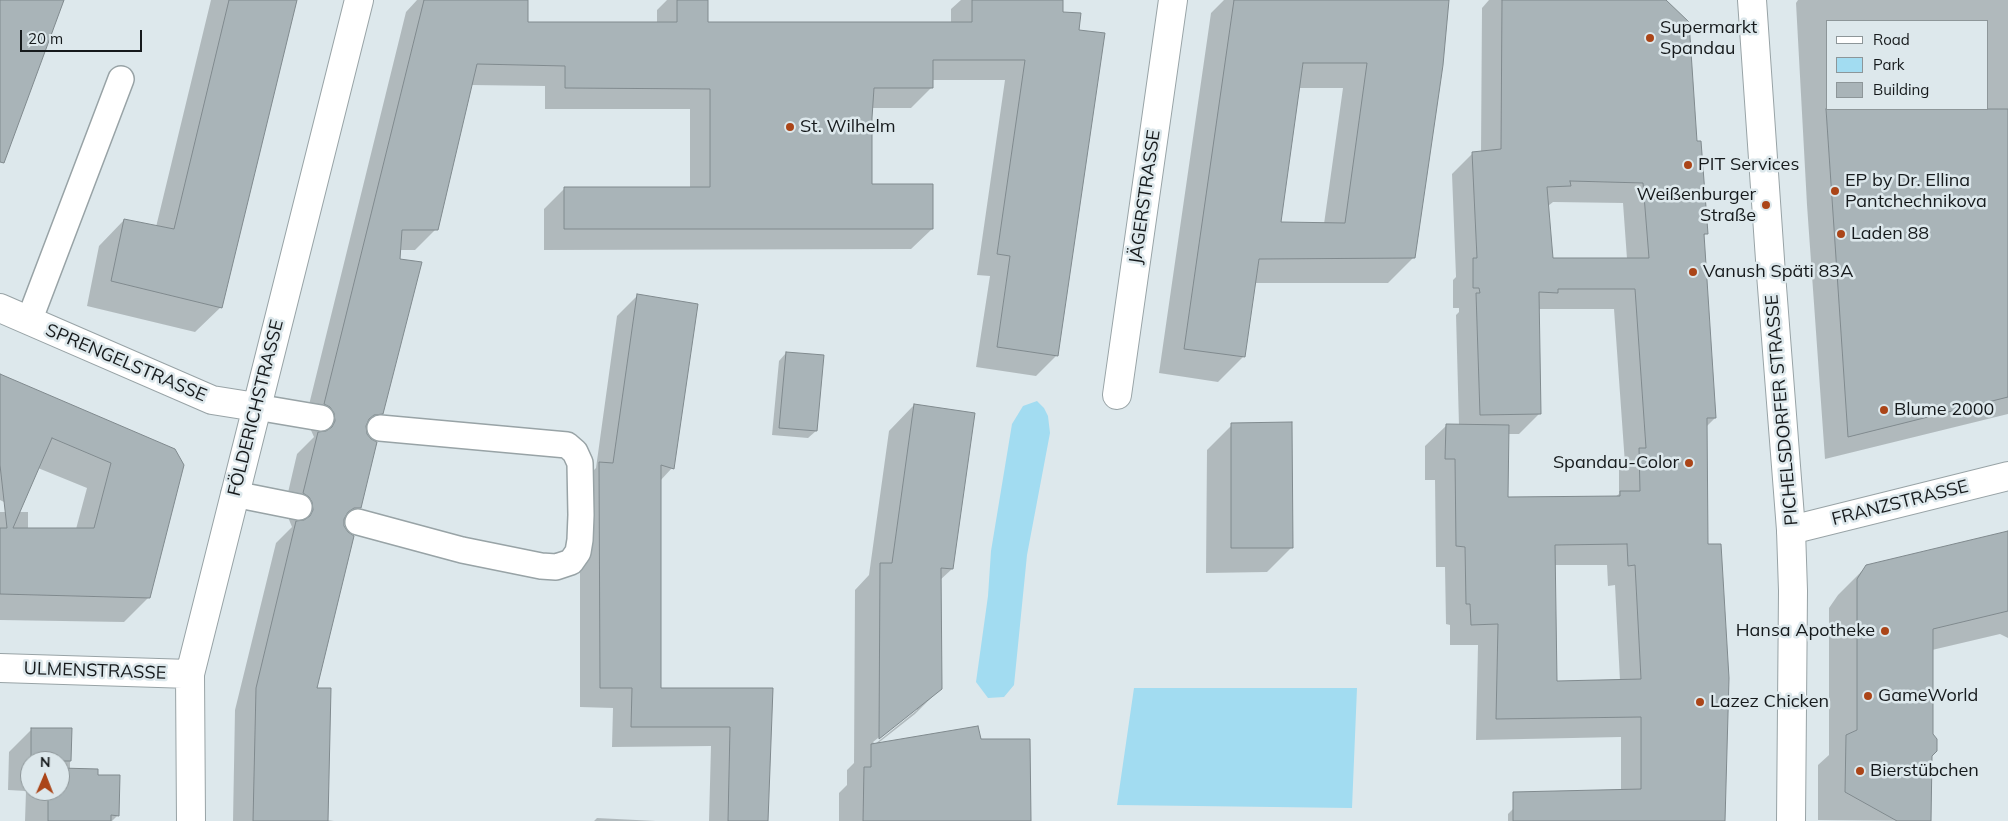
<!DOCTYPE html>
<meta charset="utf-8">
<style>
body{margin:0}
#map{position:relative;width:2008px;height:821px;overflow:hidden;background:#dde8ec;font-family:Mulish,sans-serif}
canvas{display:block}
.legend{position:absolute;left:1826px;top:20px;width:162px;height:90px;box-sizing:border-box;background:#dde8ec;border:1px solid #8d9699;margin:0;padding:6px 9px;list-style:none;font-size:15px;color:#161a1c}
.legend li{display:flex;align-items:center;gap:10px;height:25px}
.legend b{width:25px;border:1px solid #8d9699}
.north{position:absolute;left:20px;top:751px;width:50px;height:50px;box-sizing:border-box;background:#dde8ec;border:1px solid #8d9699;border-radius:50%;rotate:1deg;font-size:14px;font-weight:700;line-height:20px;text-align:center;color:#161a1c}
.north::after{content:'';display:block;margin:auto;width:18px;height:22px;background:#ab4518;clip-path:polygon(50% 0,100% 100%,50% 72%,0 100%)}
.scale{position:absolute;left:20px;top:30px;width:122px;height:22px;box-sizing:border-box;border:2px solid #161a1c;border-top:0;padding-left:6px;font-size:15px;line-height:18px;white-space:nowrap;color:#161a1c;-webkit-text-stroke:4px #dde8ec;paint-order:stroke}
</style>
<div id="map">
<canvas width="2008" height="821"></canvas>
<ul class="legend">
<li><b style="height:6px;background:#fff"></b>Road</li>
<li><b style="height:14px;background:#a2dcf1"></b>Park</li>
<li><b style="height:14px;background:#a9b4b8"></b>Building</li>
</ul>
<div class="north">N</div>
<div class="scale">20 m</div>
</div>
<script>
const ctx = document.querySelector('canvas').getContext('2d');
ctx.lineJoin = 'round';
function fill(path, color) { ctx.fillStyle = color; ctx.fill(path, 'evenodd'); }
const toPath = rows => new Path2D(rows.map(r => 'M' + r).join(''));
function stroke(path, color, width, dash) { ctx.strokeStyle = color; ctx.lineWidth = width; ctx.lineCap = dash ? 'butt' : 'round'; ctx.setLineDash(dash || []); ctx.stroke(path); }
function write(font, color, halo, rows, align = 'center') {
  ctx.font = font + ' Mulish,sans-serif'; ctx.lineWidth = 5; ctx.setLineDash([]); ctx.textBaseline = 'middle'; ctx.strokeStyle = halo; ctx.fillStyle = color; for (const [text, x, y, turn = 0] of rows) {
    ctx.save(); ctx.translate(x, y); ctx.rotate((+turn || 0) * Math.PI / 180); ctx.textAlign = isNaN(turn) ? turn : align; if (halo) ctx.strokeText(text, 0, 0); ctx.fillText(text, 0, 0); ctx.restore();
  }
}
fill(toPath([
 [1037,401,1044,408,1048,416,1050,433,1027,555,1014,685,1004,697,988,698,976,682,988,596,991,551,1012,424,1023,406],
 [1134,688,1357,688,1352,808,1117,805]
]), '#a2dcf1');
fill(toPath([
 [211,0,295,0,221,307,195,332,87,306,99,246,124,220,156,227],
 [417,0,527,0,527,23,657,23,657,10,667,0,707,0,707,24,951,23,951,9,961,0,1062,0,1057,355,1036,376,976,367,990,276,977,275,1005,80,932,80,932,87,911,108,871,108,870,185,932,229,911,249,544,250,544,209,565,188,690,188,690,109,545,109,545,86,471,85,436,229,415,250,400,250,382,413,365,430,360,507,343,524,315,689,327,820,334,821,233,821,235,710,276,543,292,527,288,517,283,514,297,454,314,437,310,428,304,425,406,12],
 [1224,0,1447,0,1414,257,1388,283,1254,283,1243,357,1218,382,1159,373,1211,13],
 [1298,88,1343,88,1324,224,1280,224],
 [1489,0,1664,0,1696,142,1706,233,1703,237,1715,418,1706,427,1707,545,1724,821,1508,821,1508,814,1529,793,1621,791,1621,737,1476,740,1478,645,1450,645,1450,625,1446,624,1445,567,1436,567,1435,480,1425,480,1425,446,1446,426,1459,426,1456,315,1459,312,1459,308,1453,308,1453,280,1456,277,1452,174,1473,153,1481,152,1482,8],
 [1553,202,1623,203,1627,259,1552,259,1548,206],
 [1540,309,1614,309,1625,464,1619,470,1619,494,1615,497,1507,498,1508,434,1519,434,1540,413,1538,311],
 [1554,565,1607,565,1608,586,1615,585,1620,681,1555,683],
 [1798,0,2008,0,2008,414,1825,459,1807,205,1796,3],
 [1827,21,1987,21,1987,109,1827,109],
 [637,296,672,468,660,481,659,689,771,689,767,821,709,821,711,746,612,747,613,708,580,707,580,484,596,468,617,316],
 [786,353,816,431,808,438,772,435,779,361],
 [0,375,175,450,149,597,124,622,0,620,0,512,28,512,28,529,76,529,87,488,38,468,8,504,0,500],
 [914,405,952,569,939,581,941,688,915,714,877,744,979,740,1029,821,839,821,839,793,847,785,847,770,854,763,855,590,869,575,889,431],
 [917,707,917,710,875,744,873,742],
 [1232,425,1292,547,1267,572,1206,573,1207,450],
 [2008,532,2008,638,2000,634,1932,650,1929,821,1818,820,1818,765,1829,755,1829,608,1838,595,1867,566],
 [32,729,70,730,70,769,97,776,118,815,112,821,25,821,26,791,8,790,9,752],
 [30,761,60,761,60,791,30,791],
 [597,818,656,821,594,821]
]), '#0003');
const building = toPath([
 [0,0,64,0,4,163,0,162,0,0],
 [229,0,297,0,222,308,111,281,124,219,174,229,229,0],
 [424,0,528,0,528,22,677,22,677,0,708,0,708,22,972,22,972,0,1063,0,1063,12,1081,13,1079,30,1105,33,1058,356,997,347,1010,256,997,254,1025,60,933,60,933,88,874,88,872,118,872,184,933,184,933,229,564,229,564,187,710,187,710,89,565,88,565,66,477,64,438,230,402,230,400,259,422,262,383,414,374,415,369,419,366,426,367,434,371,439,377,442,361,508,354,508,348,512,344,519,344,526,348,532,354,536,317,688,331,688,328,821,253,821,256,688,296,521,304,520,310,516,313,510,312,502,309,497,303,493,318,432,326,431,332,427,335,421,334,413,330,407,324,404,424,0],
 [1234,0,1449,0,1443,65,1415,258,1259,259,1245,357,1184,349,1234,0],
 [1303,63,1367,63,1345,223,1281,222,1303,63],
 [1502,0,1666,0,1689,22,1697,141,1701,141,1708,234,1704,234,1716,418,1707,418,1708,544,1721,544,1729,678,1725,821,1513,821,1513,792,1641,789,1641,717,1496,719,1498,624,1471,625,1470,604,1466,604,1465,547,1456,546,1455,459,1445,459,1446,424,1509,425,1508,497,1620,496,1620,491,1640,491,1639,448,1646,448,1635,289,1558,289,1558,293,1539,292,1541,414,1480,415,1476,293,1480,293,1479,288,1473,288,1473,258,1477,258,1472,152,1501,149,1502,0],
 [1570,181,1643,183,1649,258,1553,258,1547,187,1571,186,1570,181],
 [1627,544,1628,566,1635,565,1641,679,1557,681,1555,545,1627,544],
 [1826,109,2008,109,2008,397,1848,437,1826,109],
 [637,294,698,304,674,469,661,465,661,688,773,688,768,821,728,821,730,727,631,727,632,688,600,688,599,462,613,463,637,294],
 [786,352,824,355,817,431,779,428,786,352],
 [0,374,175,449,184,465,150,598,0,594,0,528,7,528,0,465,0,374],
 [52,438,111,463,94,528,13,528,52,438],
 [914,404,975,413,953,569,941,568,942,689,879,739,880,563,892,563,914,404],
 [1292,422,1293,548,1231,548,1231,423,1292,422],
 [2008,531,2008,611,1933,629,1933,734,1937,739,1937,751,1932,756,1931,821,1897,821,1845,792,1846,735,1857,730,1857,579,1866,565,2008,531],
 [978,726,981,739,1030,739,1031,821,863,821,864,767,871,767,871,744,978,726],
 [31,728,72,728,71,761,31,761,31,728],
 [60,768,98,769,98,775,120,775,119,816,111,815,111,821,48,821,48,791,60,791,60,768]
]);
fill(building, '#a9b4b8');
stroke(building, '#808a8e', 1);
const lane = toPath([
 [29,321,121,79],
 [256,407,321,418],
 [234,494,299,507],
 [358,522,462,550,541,566,556,567,571,562,578,552,580,540,581,515,580,463,575,452,567,445,380,428]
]);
const street = toPath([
 [0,308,212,400,256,407],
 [1117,395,1173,0],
 [1791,530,2008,476],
 [0,668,190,674],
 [191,821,190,674,359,0]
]);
const secondary = toPath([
 [1752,0,1771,274,1791,530,1793,591,1791,821]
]);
stroke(lane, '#98a3a6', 28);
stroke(street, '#98a3a6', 30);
stroke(secondary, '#98a3a6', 30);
stroke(lane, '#fff', 25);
stroke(street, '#fff', 28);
stroke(secondary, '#fff', 28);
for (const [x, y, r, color] of [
 [1650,38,5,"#ab4518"],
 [790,127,5,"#ab4518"],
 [1688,165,5,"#ab4518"],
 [1835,191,5,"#ab4518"],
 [1766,205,5,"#ab4518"],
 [1841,234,5,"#ab4518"],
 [1693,272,5,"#ab4518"],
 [1884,410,5,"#ab4518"],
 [1689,463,5,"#ab4518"],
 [1885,631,5,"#ab4518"],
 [1868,696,5,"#ab4518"],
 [1700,702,5,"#ab4518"],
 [1860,771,5,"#ab4518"]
]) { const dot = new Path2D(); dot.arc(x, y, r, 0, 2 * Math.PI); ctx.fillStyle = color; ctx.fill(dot); stroke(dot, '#dde8ec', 2); }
write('18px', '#161a1c', '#dde8ec', [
 ["Supermarkt",1660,28],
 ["Spandau",1660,49],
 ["St. Wilhelm",800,127],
 ["PIT Services",1698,165],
 ["EP by Dr. Ellina",1845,181],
 ["Pantchechnikova",1845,202],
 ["Weißenburger",1756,195,"right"],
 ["Straße",1756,216,"right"],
 ["Laden 88",1851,234],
 ["Vanush Späti 83A",1703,272],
 ["Blume 2000",1894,410],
 ["Spandau-Color",1679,463,"right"],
 ["Hansa Apotheke",1875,631,"right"],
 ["GameWorld",1878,696],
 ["Lazez Chicken",1710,702],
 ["Bierstübchen",1870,771]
], 'left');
write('18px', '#161a1c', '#dde8ec', [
 ["JÄGERSTRASSE",1145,197,-82],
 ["SPRENGELSTRASSE",126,363,23],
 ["FÖLDERICHSTRASSE",256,408,-76],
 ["PICHELSDORFER STRASSE",1782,410,-95],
 ["FRANZSTRASSE",1900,503,-14],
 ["ULMENSTRASSE",95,671,2]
]);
</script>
